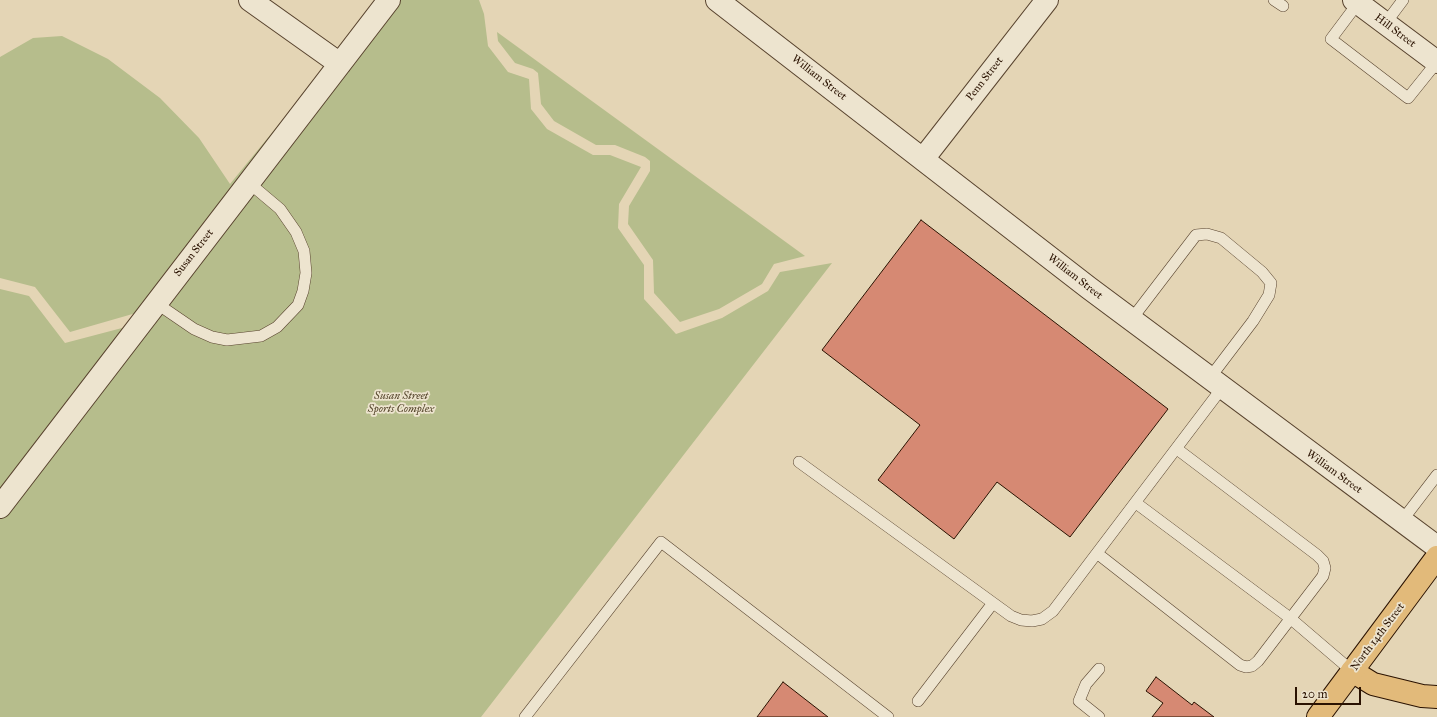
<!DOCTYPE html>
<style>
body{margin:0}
#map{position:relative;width:1437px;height:717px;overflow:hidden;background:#e4d5b5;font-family:"IM FELL Great Primer",serif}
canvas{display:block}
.scale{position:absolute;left:1295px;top:687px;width:66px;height:18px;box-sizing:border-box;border:2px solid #2a1201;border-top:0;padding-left:5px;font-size:12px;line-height:14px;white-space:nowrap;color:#2a1201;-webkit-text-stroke:3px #ede4cf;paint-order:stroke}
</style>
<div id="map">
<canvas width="1437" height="717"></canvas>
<div class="scale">20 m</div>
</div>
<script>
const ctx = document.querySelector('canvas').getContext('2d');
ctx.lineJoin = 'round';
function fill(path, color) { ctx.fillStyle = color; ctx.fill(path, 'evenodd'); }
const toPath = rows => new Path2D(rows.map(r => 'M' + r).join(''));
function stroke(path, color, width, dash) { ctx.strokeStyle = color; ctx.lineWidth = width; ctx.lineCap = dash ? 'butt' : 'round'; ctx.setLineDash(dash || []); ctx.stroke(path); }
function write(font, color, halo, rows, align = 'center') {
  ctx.font = font + ' "IM FELL Great Primer",serif'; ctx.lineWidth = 3.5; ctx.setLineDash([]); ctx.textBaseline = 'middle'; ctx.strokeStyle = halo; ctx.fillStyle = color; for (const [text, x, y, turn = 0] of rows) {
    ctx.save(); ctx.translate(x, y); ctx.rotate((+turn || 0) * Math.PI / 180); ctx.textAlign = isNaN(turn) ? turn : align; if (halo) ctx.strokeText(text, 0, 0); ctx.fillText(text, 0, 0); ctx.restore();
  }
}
fill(toPath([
 [389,0,479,0,484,14,488,46,508,72,529,79,531,109,547,129,593,155,610,155,641,167,619,204,618,228,644,265,644,299,676,334,722,318,768,291,780,272,832,263,481,717,0,717,0,289,29,296,65,343,141,323],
 [497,32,805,256,774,264,762,284,719,309,680,322,654,293,653,260,628,224,629,206,650,171,650,161,645,157,615,145,596,145,554,121,541,104,538,73,533,69,515,63,498,41],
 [62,36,108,59,160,98,199,138,230,184,311,85,136,313,70,332,35,287,0,278,0,57,33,38]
]), '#b6bd8c');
const building = toPath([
 [921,220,1168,409,1070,537,997,482,954,539,878,480,920,425,822,350,921,220],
 [1156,677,1192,705,1194,702,1214,717,1152,717,1163,703,1146,691,1156,677],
 [783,682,828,717,757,717,783,682]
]);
fill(building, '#d68973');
stroke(building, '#2a1201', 1);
const lane = toPath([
 [1274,0,1283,6],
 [1358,3,1331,39,1408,98,1437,62],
 [1385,24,1403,0],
 [156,303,194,329,212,337,227,340,261,336,277,327,298,305,303,291,306,273,304,251,296,232,280,209,248,182],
 [1131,320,1196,235,1207,234,1221,238,1262,272,1271,283,1269,295,1253,321,1209,379],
 [799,462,1011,616,1021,620,1032,621,1042,619,1053,611,1222,388],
 [1136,503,1290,618,1352,671],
 [1401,522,1437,475],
 [1098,554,1240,665,1246,667,1252,666,1258,661,1323,576,1325,568,1323,561,1317,555,1177,449],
 [918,701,993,603],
 [525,717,661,542,888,717],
 [1099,717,1079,701,1086,684,1099,669]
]);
const street = toPath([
 [250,0,340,64],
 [717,0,1089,288,1437,547],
 [1354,0,1437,62],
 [923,159,1047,0],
 [0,507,389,0]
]);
const primary = toPath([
 [1352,671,1373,684,1422,696,1437,697]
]);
const highway = toPath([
 [1318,717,1437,557]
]);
stroke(lane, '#58432e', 12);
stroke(street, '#58432e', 24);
stroke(primary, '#2a1201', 24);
stroke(highway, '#2a1201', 24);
stroke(lane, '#ede4cf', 11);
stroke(street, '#ede4cf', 22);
stroke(primary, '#e2ba7a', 22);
stroke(highway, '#e2ba7a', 22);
write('11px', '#2a1201', '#ede4cf', [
 ["Hill Street",1395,31,37],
 ["William Street",819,78,38],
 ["Penn Street",985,79,-52],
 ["Susan Street",194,253,-52],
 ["William Street",1075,277,38],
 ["William Street",1334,472,36],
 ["North 14th Street",1378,637,-53]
]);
write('italic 11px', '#54452b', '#ede4cf', [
 ["Susan Street",401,396],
 ["Sports Complex",401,409]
]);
</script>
